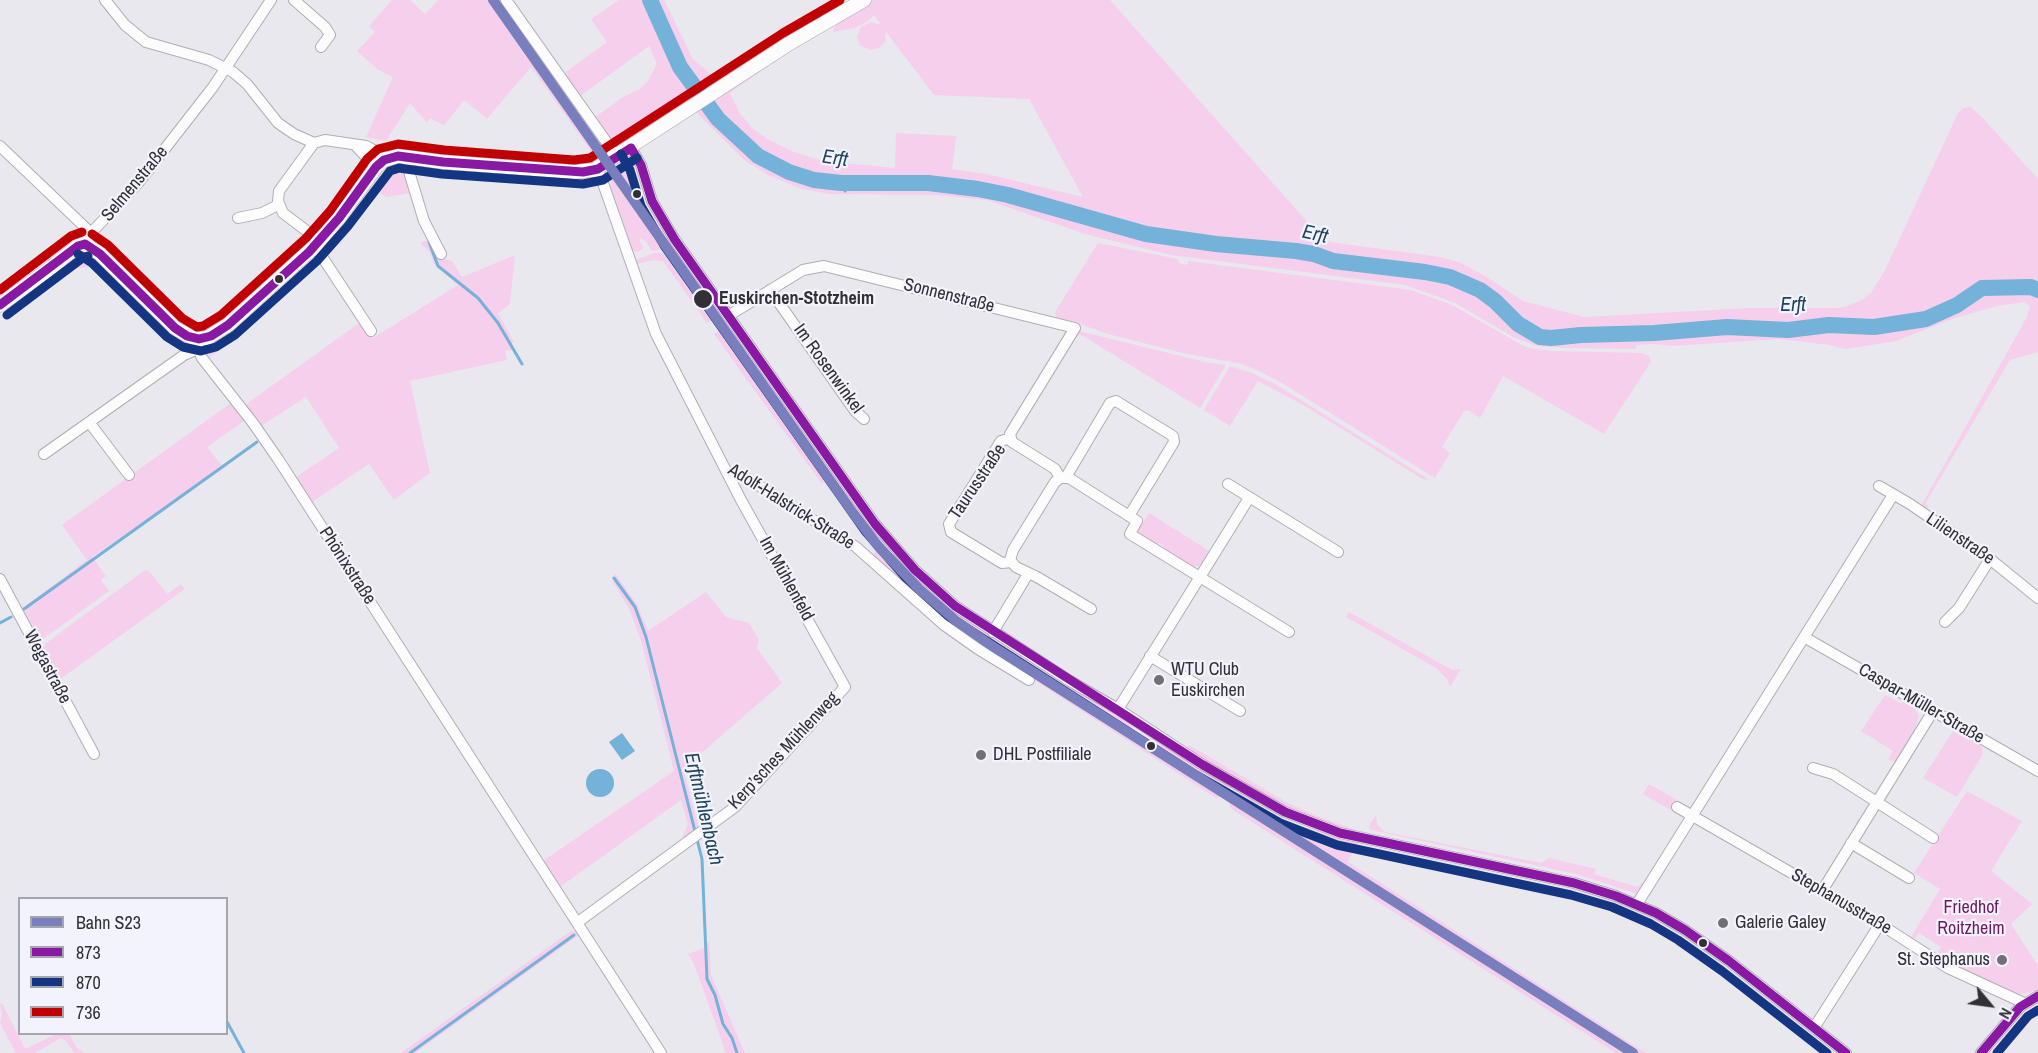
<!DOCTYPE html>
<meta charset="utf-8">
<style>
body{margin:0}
#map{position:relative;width:2038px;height:1053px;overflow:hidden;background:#e9e8ef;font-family:"Archivo Narrow",sans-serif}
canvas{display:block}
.legend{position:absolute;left:18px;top:897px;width:210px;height:138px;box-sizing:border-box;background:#f3f3fd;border:2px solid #a5a5ad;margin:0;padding:8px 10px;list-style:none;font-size:18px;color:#313035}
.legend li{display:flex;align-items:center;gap:12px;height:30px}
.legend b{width:30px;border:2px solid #a5a5ad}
.north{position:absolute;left:1960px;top:975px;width:60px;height:60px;-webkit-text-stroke:4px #f3f3fd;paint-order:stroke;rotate:119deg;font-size:16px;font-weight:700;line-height:24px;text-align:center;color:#313035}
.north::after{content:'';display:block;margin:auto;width:21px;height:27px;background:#313035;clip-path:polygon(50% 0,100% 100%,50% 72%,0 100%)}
</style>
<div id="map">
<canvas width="2038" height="1053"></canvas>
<ul class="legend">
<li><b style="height:8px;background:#787fbc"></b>Bahn S23</li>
<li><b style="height:8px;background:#8918a3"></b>873</li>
<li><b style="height:8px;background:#143582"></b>870</li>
<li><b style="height:8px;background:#c00002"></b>736</li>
</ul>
<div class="north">N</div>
</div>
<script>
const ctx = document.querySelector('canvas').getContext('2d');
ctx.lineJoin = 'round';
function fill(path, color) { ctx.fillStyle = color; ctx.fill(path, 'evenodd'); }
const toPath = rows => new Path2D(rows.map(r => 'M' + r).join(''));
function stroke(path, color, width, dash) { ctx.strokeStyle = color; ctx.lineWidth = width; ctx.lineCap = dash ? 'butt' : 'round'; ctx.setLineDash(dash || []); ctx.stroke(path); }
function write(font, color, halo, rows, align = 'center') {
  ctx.font = font + ' "Archivo Narrow",sans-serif'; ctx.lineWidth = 4.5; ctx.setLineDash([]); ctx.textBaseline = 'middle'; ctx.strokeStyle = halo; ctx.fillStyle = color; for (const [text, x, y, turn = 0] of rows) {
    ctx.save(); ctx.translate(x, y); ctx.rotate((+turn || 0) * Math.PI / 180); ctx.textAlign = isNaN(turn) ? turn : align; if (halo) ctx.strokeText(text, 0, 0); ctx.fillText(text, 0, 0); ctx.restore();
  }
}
fill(toPath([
 [392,0,410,0,425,14,438,0,489,0,599,155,595,157,531,67,487,119,464,100,446,123,443,125,430,118,427,123,410,103,386,141,366,137,393,77,377,69,357,51,375,32,369,26],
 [496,0,501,0,606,150,603,152,598,144],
 [619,0,664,0,693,59,710,73,711,80,686,96,667,115,621,146,614,146,594,118,623,97,640,89,647,82,657,64,649,46,579,97,563,74,607,42,591,19],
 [873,0,1110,0,1311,226,1330,242,1440,257,1461,263,1485,276,1523,301,1584,317,1750,308,1834,308,1844,307,1862,300,1871,293,1885,270,1958,113,1963,108,1970,107,1981,116,2038,179,2038,352,2010,360,1925,504,1929,507,1920,508,2027,317,2030,306,2024,302,1997,306,1955,318,1896,341,1859,347,1845,349,1830,345,1778,339,1673,346,1654,344,1636,345,1636,349,1565,348,1536,346,1513,337,1455,303,1405,285,1171,255,1085,234,987,200,936,195,830,194,802,189,770,176,744,160,697,113,697,110,704,107,728,134,743,140,722,119,711,103,779,55,780,58,730,93,739,112,753,129,769,140,794,152,823,161,895,168,896,133,956,136,952,169,986,174,1083,197,1029,99,934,95,886,32,885,42,879,48,870,50,860,45,857,37,861,27,871,22,881,25,874,15,867,22,854,28,834,32,833,30,842,17],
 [393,168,401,168,403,169,412,193,386,197,372,188,385,174],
 [627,169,633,175,636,182,633,183,637,194,640,193,651,214,749,352,755,364,757,364,892,555,940,599,1001,642,1134,726,1132,729,1161,746,1162,744,1229,787,1228,792,979,634,949,611,904,570,874,536,851,506,619,175],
 [614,178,655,236,663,249,652,251,646,241,644,241,641,238,639,239,643,248,638,252,633,251,611,188,610,181],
 [431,239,440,258,452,261,462,277,515,255,510,304,498,313,514,342,509,345,513,350,505,351,507,360,410,381,430,473,394,500,369,464,312,502,296,477,339,448,306,397,261,426,245,405,362,321,373,338,458,285,434,264,429,251,420,243],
 [1098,243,1178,259,1179,263,1186,265,1188,263,1188,261,1411,290,1452,305,1520,344,1529,348,1553,351,1642,353,1649,356,1651,362,1604,434,1503,376,1480,418,1468,410,1464,411,1442,447,1450,453,1435,478,1282,383,1261,372,1242,364,1183,353,1108,334,1069,320,1057,319,1055,312],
 [86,251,112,271,90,267,59,270,82,252],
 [654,253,663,253,711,321,707,323,663,261,653,260,637,264,636,260],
 [243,319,249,329,208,358,214,344],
 [720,330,825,479,822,484,714,334],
 [1079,331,1205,362,1226,365,1200,408,1083,336,1077,334],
 [1230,366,1252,373,1275,384,1428,479,1424,480,1305,406,1258,381,1230,426,1204,410],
 [231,403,244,421,207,447,224,468,92,557,106,576,101,580,109,591,43,639,37,638,21,609,87,560,62,525],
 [1149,513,1211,552,1202,565,1191,567,1162,550,1164,546,1158,543,1156,546,1140,536,1138,530],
 [877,550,914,588,971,635,1224,796,1216,798,951,626,872,556],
 [145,570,149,571,167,594,181,584,185,589,59,680,43,650,45,644],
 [615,573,637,604,648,631,706,592,726,617,749,623,759,640,757,648,782,683,683,769,699,828,682,839,688,824,681,800,560,887,543,861,674,771,642,644,629,608,612,581],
 [1349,612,1452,670,1461,669,1450,687,1447,679,1436,668,1346,617],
 [1885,695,1900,703,1904,702,1914,707,1919,716,1915,729,1895,762,1888,759,1893,751,1861,731],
 [1953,731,1981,746,1983,754,1957,797,1923,778],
 [1189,745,1288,803,1317,816,1356,830,1354,832,1319,821,1295,812,1186,750],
 [1649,784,1679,801,1673,811,1643,794],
 [1967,791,2022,821,1991,871,2032,904,2011,924,2038,966,2038,990,2021,994,2001,989,1940,957,1937,954,1941,947,1919,933,1914,939,1911,937,1940,889,1914,873],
 [1235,793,1239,793,1290,823,1305,830,1324,832,1358,842,1348,862,1646,1053,1639,1053,1232,795],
 [1230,800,1243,808,1627,1053,1616,1053,1233,810,1230,807],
 [1376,815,1377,824,1385,832,1541,863,1549,858,1596,869,1594,874,1637,887,1643,883,1645,884,1638,893,1635,893,1576,874,1371,830,1369,829,1370,824],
 [571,931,579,932,582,935,576,937,415,1053,401,1053],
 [709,941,711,975,745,1053,726,1053,694,964,688,954,704,948],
 [2,1003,25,1049,56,1034,69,1034,77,1048,84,1053,74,1053,66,1041,61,1038,35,1053,16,1053,0,1023,2,1013,0,1005]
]), '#f5cfec');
fill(toPath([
 [622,733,635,751,622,760,609,742],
 '586 783a14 14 0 1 1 28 0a14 14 0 1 1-28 0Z'
]), '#74b2d9');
stroke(toPath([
 [845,191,853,183],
 [429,242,438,266,478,298,498,323,522,364],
 [614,578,635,607,646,637,702,859,707,979,715,995,723,1024,732,1038,737,1053],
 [24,609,257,442],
 [0,623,11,617],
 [226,1020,244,1053],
 [410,1053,574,935]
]), '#74b2d9', 3);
stroke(toPath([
 [650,0,680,67,718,119,758,156,789,172,814,180,841,183,928,183,978,189,1008,195,1146,234,1216,244,1296,251,1314,254,1333,261,1425,272,1450,277,1480,290,1495,301,1518,324,1540,337,1551,338,1581,335,1654,333,1727,327,1788,330,1829,325,1874,327,1926,319,1957,305,1982,288,2031,287,2038,290]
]), '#74b2d9', 16);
const minor = toPath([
 [105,0,125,25,146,42,209,60,233,72,247,84,278,123,294,134,314,143,325,140,366,146,388,158],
 [294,0,325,27,330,35,321,47],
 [506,0,617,157],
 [314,143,279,191,278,201,283,213,320,241],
 [355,145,376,167],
 [0,146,91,233],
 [631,148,641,165,652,201,675,240,875,524,915,570,955,606,1070,681,1118,709,1203,765,1285,812,1340,833,1574,883,1616,896,1656,913,1685,930,1729,961,1846,1053],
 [406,157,410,175,424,221,441,254],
 [238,218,262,213,278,205],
 [85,244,91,233,139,182,213,87,271,0],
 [315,246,371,331],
 [770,290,855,411,864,419],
 [728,316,803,270,824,266,1075,328,1010,434,1012,442,1055,469,1060,478],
 [199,339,198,349,202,358,253,423,278,459,661,1053],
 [89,422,129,475],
 [44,454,184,355,198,349],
 [726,471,745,477,856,547,944,625,978,649,1029,680],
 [1066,477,1110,403,1116,401,1173,436,1174,442,1129,516],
 [1060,478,1069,478,1137,521,1130,534,1289,632],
 [1060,478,1055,482,1013,550,1010,560,1016,567,1037,577,1091,609],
 [1228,484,1338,552],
 [1879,486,1910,504,1990,559,2038,598],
 [1011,562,1002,563,951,532,949,524,1001,441,1011,438],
 [0,579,94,754],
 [1945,622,1959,608,1990,559],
 [993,632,1028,574],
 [1804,637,2038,771],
 [1150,656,1240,711],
 [1118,709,1249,498],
 [1813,768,1833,774,1933,838],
 [1677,807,1880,924,1948,968,2024,1003],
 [1851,843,1909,878],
 [1822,891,1933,711],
 [1637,904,1893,495],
 [578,922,735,807,845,687,741,500,656,334,598,169],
 [1814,1028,1880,924],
 [1981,1053,2020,1007,2038,996]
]);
const major = toPath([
 [0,305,48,270,78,246,85,244,100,254,175,328,194,339,207,338,228,325,315,246,339,218,376,167,384,160,398,156,443,162,574,172,594,170,790,43,864,0]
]);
stroke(minor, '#afaeb4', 12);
stroke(major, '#afaeb4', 15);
stroke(minor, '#fcfcfd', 10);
stroke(major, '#fcfcfd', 14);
stroke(toPath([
 [631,148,641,165,652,201,675,240,875,524,915,570,955,606,1203,765,1285,812,1340,833,1574,883,1616,896,1656,913,1685,930,1729,961,1846,1053],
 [85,244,100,254,175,328,187,336,199,339,211,336,228,325,309,252,339,218,376,167,384,160,398,156,443,162,583,172,598,169,631,148],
 [0,305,78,246,85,244],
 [1981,1053,2020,1007,2038,996]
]), '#8918a3', 9);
stroke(toPath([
 [621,154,630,170,641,206,665,247,865,531,906,578,948,616,1196,775,1280,823,1337,845,1571,895,1612,907,1651,924,1678,940,1722,971,1827,1053],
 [78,254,92,263,167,337,183,347,201,351,216,347,235,335,317,261,348,226,390,171,399,168,442,174,583,184,603,180,637,158],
 [7,315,84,257,88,256],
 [1997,1053,2028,1016,2038,1010]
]), '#143582', 9);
stroke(toPath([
 [92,234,108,245,182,318,197,327,203,326,221,315,306,238,330,211,367,159,378,149,398,144,444,150,574,160,590,158,783,33,840,0],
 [0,290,71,236,82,232]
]), '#c00002', 9);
stroke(toPath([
 [493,0,853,513,878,546,919,589,955,620,992,646,1633,1053]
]), '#787fbc', 10);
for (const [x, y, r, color] of [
 [637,194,5,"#313035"],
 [279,279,5,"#313035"],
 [703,299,10,"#313035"],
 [1159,680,6,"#717076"],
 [1151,746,5,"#313035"],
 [981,755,6,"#717076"],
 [1723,923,6,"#717076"],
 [1703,943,5,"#313035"],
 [2002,960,6,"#717076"]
]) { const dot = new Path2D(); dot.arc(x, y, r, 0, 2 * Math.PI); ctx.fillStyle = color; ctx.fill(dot); stroke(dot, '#f3f3fd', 2); }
write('18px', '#313035', '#f3f3fd', [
 ["Selmenstraße",135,184,-50],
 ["Sonnenstraße",949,296,14],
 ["Im Rosenwinkel",828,369,54],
 ["Taurusstraße",978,482,-56],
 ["Adolf-Halstrick-Straße",791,507,32],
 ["Lilienstraße",1960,539,34],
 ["Phönixstraße",347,566,57],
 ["Im Mühlenfeld",786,579,61],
 ["Wegastraße",47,667,62],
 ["Caspar-Müller-Straße",1921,704,30],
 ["Kerp’sches Mühlenweg",784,751,-47],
 ["Stephanusstraße",1841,902,30]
]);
write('bold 18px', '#313035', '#f3f3fd', [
 ["Euskirchen-Stotzheim",719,299]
], 'left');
write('18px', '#313035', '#f3f3fd', [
 ["WTU Club",1171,670],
 ["Euskirchen",1171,691],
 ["DHL Postfiliale",993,755],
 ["Galerie Galey",1735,923],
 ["St. Stephanus",1990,960,"right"]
], 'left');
write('18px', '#71175e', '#f3f3fd', [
 ["Friedhof",1971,908],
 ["Roitzheim",1971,929]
]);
write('italic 20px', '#20455c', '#f3f3fd', [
 ["Erft",835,159,8],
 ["Erft",1315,235,13],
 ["Erft",1793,306],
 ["Erftmühlenbach",703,809,77]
]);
</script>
